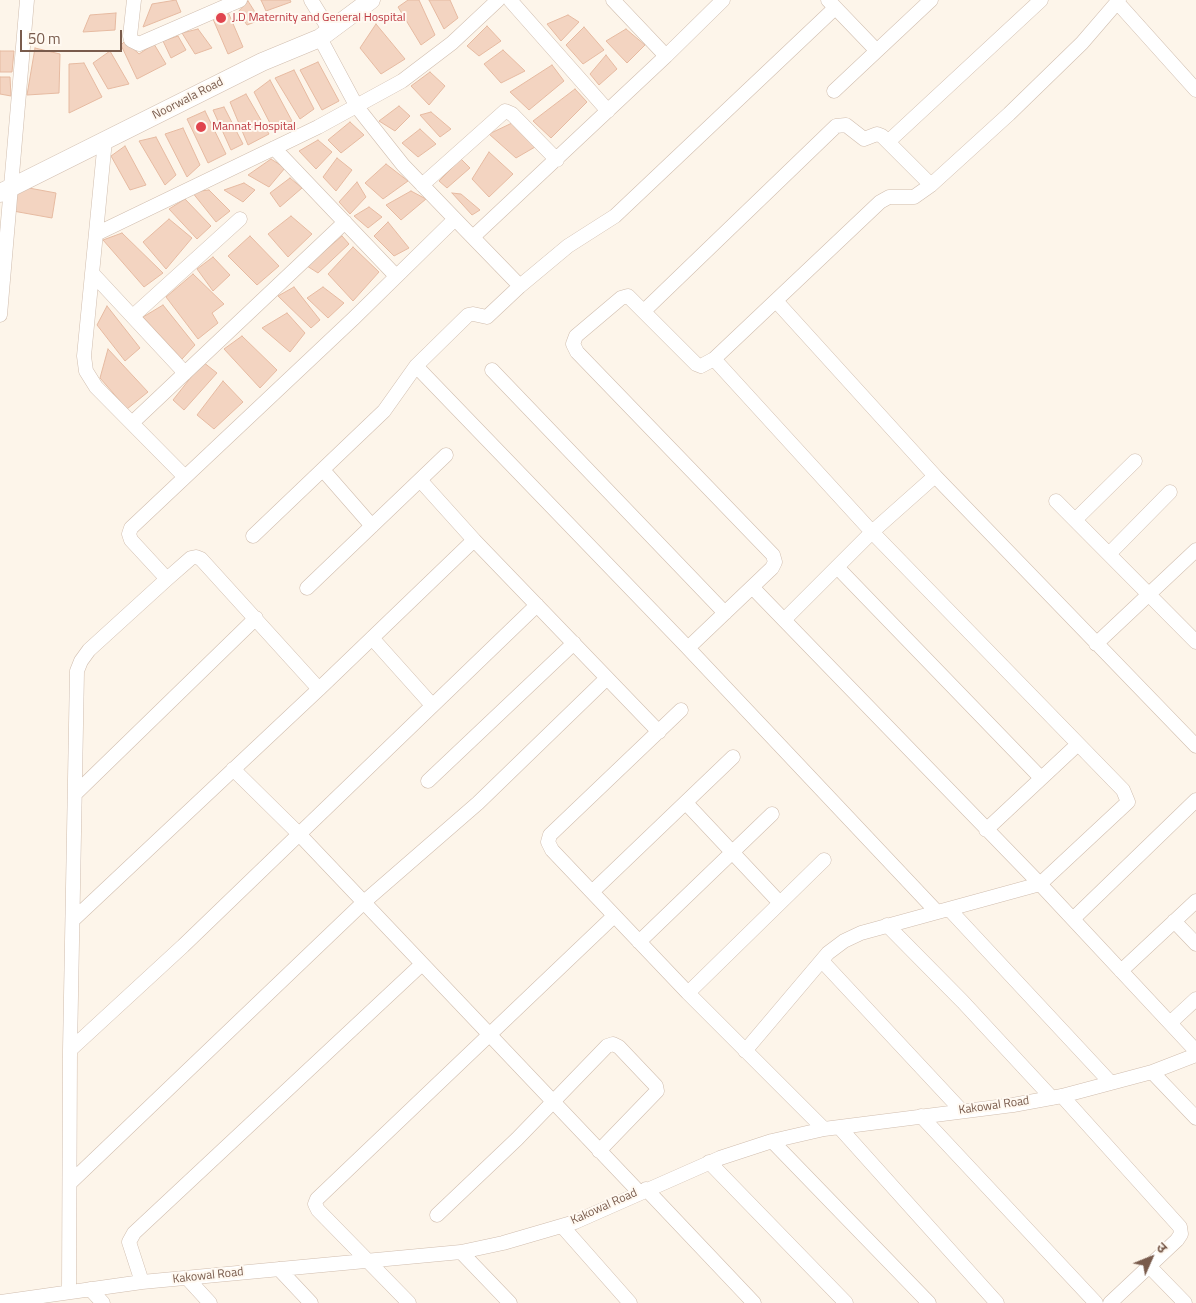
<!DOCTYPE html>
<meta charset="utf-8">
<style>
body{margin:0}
#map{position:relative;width:1196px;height:1303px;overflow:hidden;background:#fdf5ea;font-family:"Titillium Web","Noto Sans Devanagari",sans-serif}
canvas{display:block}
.north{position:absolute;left:1126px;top:1233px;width:50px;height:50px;-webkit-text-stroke:4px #fff9f1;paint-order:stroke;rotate:46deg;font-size:14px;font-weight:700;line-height:20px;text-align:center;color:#795b4c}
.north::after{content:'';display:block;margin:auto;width:18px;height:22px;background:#795b4c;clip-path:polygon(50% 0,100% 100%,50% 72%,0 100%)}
.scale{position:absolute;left:20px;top:30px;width:102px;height:22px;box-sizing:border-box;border:2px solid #795b4c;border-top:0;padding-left:6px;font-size:15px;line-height:18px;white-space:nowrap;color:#795b4c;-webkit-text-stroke:4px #fff9f1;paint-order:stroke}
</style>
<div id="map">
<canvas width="1196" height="1303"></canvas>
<div class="north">उ</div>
<div class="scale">50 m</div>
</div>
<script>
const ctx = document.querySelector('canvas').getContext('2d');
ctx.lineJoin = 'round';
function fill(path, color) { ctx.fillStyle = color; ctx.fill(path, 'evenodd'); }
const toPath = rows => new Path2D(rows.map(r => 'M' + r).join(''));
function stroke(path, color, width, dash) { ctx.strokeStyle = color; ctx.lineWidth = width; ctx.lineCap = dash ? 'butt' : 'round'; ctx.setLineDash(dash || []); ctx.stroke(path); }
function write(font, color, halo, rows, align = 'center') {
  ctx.font = font + ' "Titillium Web",sans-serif'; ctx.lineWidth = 4; ctx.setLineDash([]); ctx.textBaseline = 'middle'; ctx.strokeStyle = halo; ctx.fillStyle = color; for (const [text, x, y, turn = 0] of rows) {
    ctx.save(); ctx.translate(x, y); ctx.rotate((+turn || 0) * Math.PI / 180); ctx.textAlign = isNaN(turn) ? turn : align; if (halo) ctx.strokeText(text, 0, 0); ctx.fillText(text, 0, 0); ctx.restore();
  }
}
const building = toPath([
 [176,0,181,12,143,27,152,4,176,0],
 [261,0,290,0,291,2,266,11,261,0],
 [408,0,419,0,435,35,421,45,398,7,408,0],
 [429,0,450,0,458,18,444,29,429,0],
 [248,1,260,20,247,25,238,12,248,1],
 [228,12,243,47,228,54,213,19,228,12],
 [116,13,115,30,83,32,90,15,116,13],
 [568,15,579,22,561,41,547,24,568,15],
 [376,24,405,59,381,74,360,48,376,24],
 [487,26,501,41,479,56,467,46,487,26],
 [584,27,604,50,583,64,566,45,584,27],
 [198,29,212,48,195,54,182,33,198,29],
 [626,29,645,45,627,63,606,41,626,29],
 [178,36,186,50,171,58,163,41,178,36],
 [125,41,139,54,154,44,166,64,137,79,121,45,125,41],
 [35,48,60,54,59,93,27,95,35,48],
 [503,50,525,71,501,83,484,64,503,50],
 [0,51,14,51,12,72,0,72,0,51],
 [110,51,129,84,108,89,93,63,110,51],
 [606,55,617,69,599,85,590,74,606,55],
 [318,62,339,101,322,110,300,70,318,62],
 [84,63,102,97,69,113,69,64,84,63],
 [552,65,564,81,529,110,510,92,552,65],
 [294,70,314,109,300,119,275,78,294,70],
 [430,72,445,86,429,105,411,86,430,72],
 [0,77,10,77,11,96,0,94,0,77],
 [270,80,292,121,273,129,254,92,270,80],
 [575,89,587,102,551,138,533,121,575,89],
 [246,94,269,134,248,145,230,102,246,94],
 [399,106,410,116,395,131,379,121,399,106],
 [224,107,243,144,231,150,213,110,224,107],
 [205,111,226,154,208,163,187,119,205,111],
 [431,112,451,129,440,137,420,115,431,112],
 [350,122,364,135,341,153,328,140,350,122],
 [512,123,535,147,516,158,489,134,512,123],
 [183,128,200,165,187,177,165,134,183,128],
 [420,129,436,144,418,157,402,143,420,129],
 [156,137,176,175,165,185,139,141,156,137],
 [318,140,332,152,316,169,299,151,318,140],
 [125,146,146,185,130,190,111,156,125,146],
 [489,152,513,174,489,197,472,179,489,152],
 [337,158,352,170,336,191,323,177,337,158],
 [271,159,285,168,269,187,248,175,271,159],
 [461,159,470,168,447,188,439,181,461,159],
 [386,164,408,181,383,199,365,183,386,164],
 [290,178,302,188,280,207,270,193,290,178],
 [357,182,366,197,350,214,339,202,357,182],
 [244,183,255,190,243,202,224,190,244,183],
 [18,186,56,193,52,218,13,211,18,186],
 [209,190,230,211,216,222,192,192,209,190],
 [411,191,426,199,401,220,386,205,411,191],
 [452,193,461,194,480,210,472,215,452,193],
 [185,199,211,226,197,239,169,209,185,199],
 [369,207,382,217,368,228,354,216,369,207],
 [291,216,312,234,288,257,268,234,291,216],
 [169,219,192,238,166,269,143,242,169,219],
 [388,222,409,248,394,256,374,236,388,222],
 [122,233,163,273,144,287,103,240,122,233],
 [250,236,279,266,257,285,228,256,250,236],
 [342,236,349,244,318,273,307,266,342,236],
 [353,247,379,272,353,301,328,274,353,247],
 [213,257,230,275,213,291,197,269,213,257],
 [193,274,224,304,212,313,218,323,198,339,166,297,193,274],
 [294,287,320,320,311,328,278,296,294,287],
 [323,287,344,303,328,318,307,298,323,287],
 [163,305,195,345,182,359,143,317,163,305],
 [107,306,140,348,125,361,97,325,107,306],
 [287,313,305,333,290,352,262,328,287,313],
 [242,336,277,370,260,388,224,349,242,336],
 [108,349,148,392,127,409,100,378,108,349],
 [203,362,217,373,184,410,173,400,203,362],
 [223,381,243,402,214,429,197,415,223,381]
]);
fill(building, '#f3d4c1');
stroke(building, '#e6baa1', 1);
const minor = toPath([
 [134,0,130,36,131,40,139,44,240,0],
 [311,0,330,31],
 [510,0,608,111],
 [613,0,666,56,723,0],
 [828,0,876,50],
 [1117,2,1196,90],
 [834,91,931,0],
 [105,140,84,356,86,371,96,387,185,477],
 [889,141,1041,0],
 [274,148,396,276],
 [422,185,505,111,512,114,557,160],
 [96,234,318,127,402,81,452,43,498,0],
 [474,236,666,56],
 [92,273,185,373],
 [520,286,568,246,615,216,835,8],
 [777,302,935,476,1196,746],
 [645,310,836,126,846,125,864,139,877,134,882,136,931,185],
 [0,315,27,0],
 [133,316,240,219],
 [416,366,688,648,772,568,775,562,773,555,577,352,573,344,576,336,621,298,628,296,696,364,701,366,714,359],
 [492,370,725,613],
 [132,423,345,222],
 [323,470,372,526],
 [420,480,474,540],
 [1056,501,1196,642],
 [1075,520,1135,461],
 [253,536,384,411,416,366,468,315,473,314,487,317,520,286,455,219],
 [1109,554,1170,492],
 [837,567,1041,778],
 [167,579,131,540,129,534,131,528,354,318,455,219,403,165,357,107,320,38],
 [752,587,1040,884,1196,1051],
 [307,588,446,455],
 [784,620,872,532,935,476],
 [372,638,432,705],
 [1096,644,1196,550],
 [688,648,937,912],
 [607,678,659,732],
 [681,710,550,835,548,842,552,850,688,993,824,1129],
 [233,769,299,834,639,1192],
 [428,781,574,643],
 [75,794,256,618],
 [686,803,779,902],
 [986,830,1078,744],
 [592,892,733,757],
 [949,909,1111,1083],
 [1073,919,1196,800],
 [73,920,319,689],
 [1174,921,1196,944],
 [887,925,963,1002,1052,1098],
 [639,942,772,814],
 [822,961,961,1110],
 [1121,971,1196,901],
 [688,993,824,860],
 [1170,1023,1196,999],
 [70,1050,183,946,537,605],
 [745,1051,828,953,844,941,861,933,1040,884,1128,802,1123,790,872,532,714,359,880,202,889,197,914,197,931,185,1009,114,1082,43,1119,0],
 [1152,1072,1196,1118],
 [1062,1096,1180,1227,1181,1234,1177,1240,1110,1303],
 [921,1116,1096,1303],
 [839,1127,997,1303],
 [772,1141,929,1303],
 [709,1162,846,1303],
 [646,1189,754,1303],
 [437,1215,517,1139,607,1046,613,1044,619,1047,656,1086,657,1091,599,1151],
 [562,1226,630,1303],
 [461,1252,510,1303],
 [1149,1266,1185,1303],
 [279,1269,311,1303],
 [187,1278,210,1303],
 [142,1282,129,1242,134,1233,422,964],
 [90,1289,103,1303],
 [69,1291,70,1050,77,671,81,661,89,650,167,579,191,558,196,557,201,559,319,689,474,540,607,678,478,803,364,902,70,1183],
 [0,1302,142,1282,461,1252,503,1243,575,1222,720,1158,772,1141,824,1129,1013,1105,1062,1096,1152,1072,1196,1055],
 [409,1303,318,1210,315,1204,317,1199,614,916]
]);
const tertiary = toPath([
 [0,193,262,62,320,38,371,0]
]);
stroke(minor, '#d0bdae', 15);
stroke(tertiary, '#d0bdae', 19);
stroke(minor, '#fff', 14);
stroke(tertiary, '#fff', 18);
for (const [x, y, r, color] of [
 [221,18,6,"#e0444e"],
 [201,127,6,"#e0444e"]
]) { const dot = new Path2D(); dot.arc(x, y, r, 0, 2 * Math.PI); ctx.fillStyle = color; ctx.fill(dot); stroke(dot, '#fff9f1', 2); }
write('12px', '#be3a42', '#fff9f1', [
 ["J.D Maternity and General Hospital",232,18],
 ["Mannat Hospital",212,127]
], 'left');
write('12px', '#795b4c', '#fff9f1', [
 ["Noorwala Road",188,99,-27],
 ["Kakowal Road",994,1106,-8],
 ["Kakowal Road",604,1207,-24],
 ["Kakowal Road",208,1276,-6]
]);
</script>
